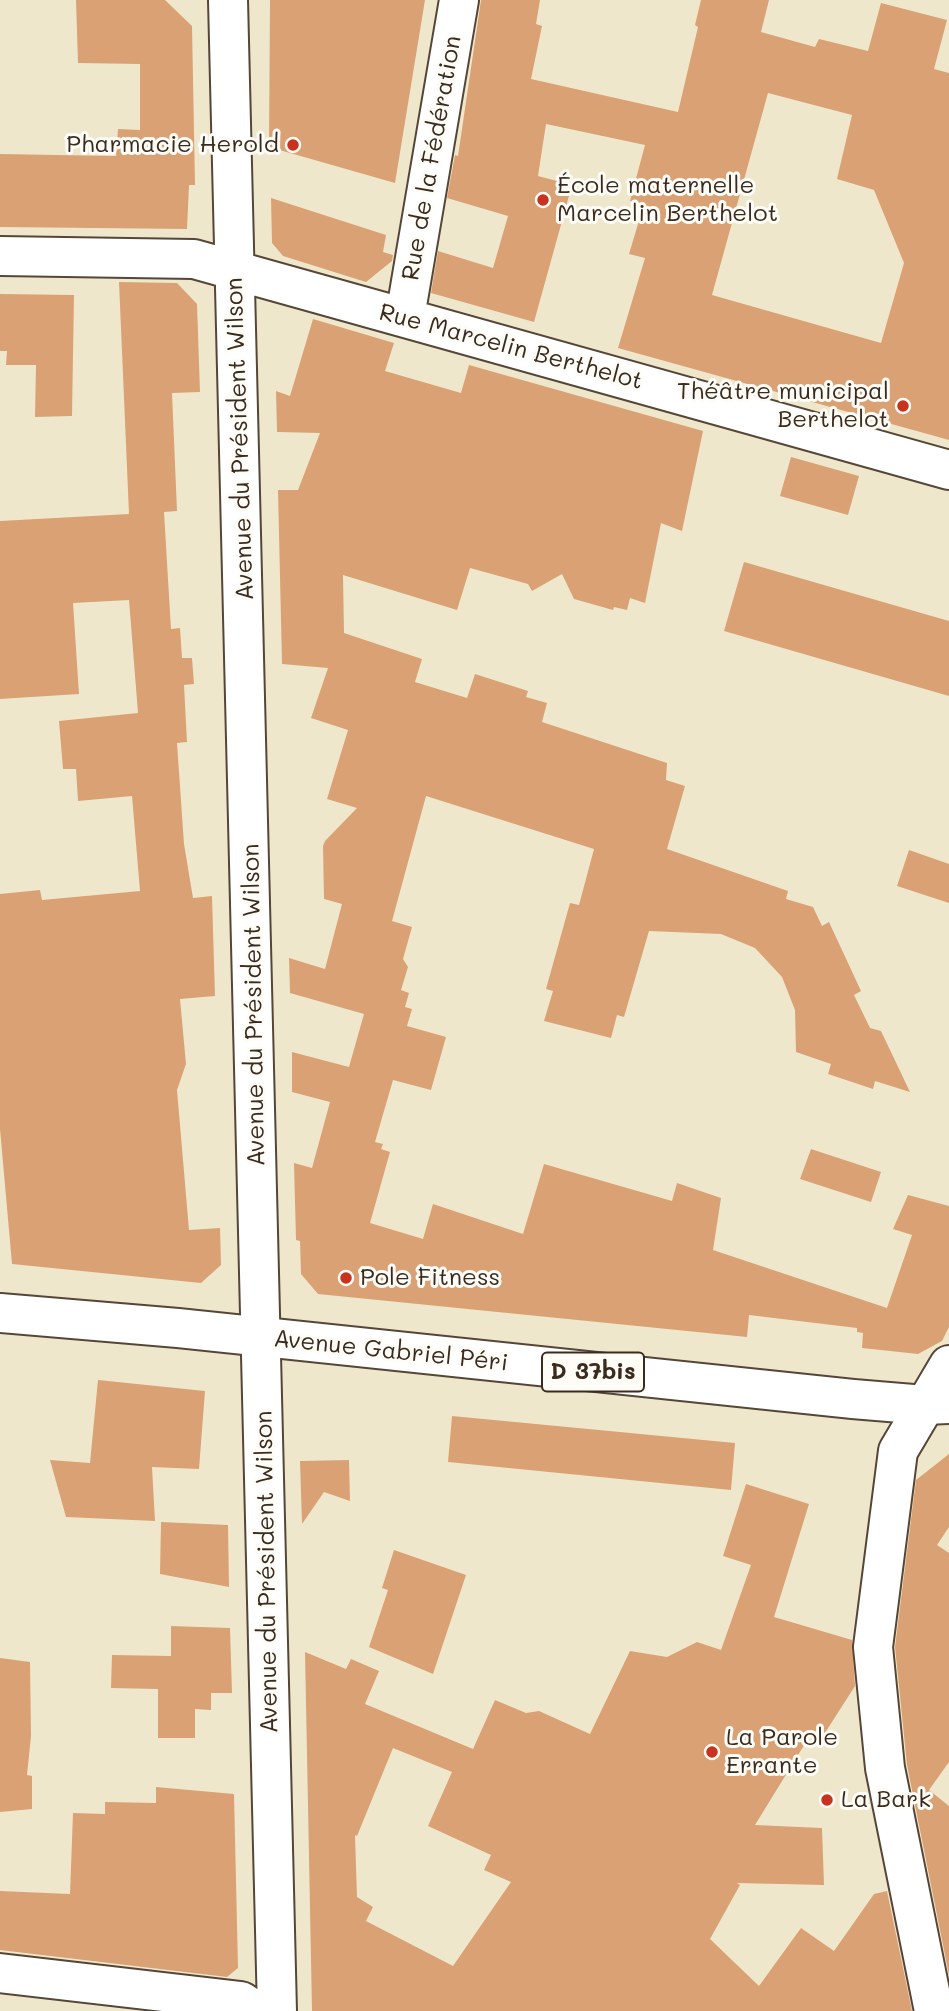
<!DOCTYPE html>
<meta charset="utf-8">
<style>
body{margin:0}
canvas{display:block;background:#efe7cc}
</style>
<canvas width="949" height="2011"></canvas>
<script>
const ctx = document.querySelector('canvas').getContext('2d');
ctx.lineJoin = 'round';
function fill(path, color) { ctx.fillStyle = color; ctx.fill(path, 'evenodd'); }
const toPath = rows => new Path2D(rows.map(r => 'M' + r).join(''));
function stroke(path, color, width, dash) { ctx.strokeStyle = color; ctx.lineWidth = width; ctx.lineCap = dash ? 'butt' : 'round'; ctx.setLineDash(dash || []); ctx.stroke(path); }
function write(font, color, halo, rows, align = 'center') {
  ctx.font = font + ' Mali,sans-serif'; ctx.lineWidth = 6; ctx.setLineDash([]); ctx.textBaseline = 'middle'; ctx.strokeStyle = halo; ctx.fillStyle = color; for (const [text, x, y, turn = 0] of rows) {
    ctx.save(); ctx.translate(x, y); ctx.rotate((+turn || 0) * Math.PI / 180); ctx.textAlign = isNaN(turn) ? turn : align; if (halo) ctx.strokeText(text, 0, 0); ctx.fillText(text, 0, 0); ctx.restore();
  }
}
fill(toPath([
 [76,0,165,0,192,26,195,185,189,185,187,229,0,227,0,154,116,156,118,129,140,130,140,64,78,63],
 [270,0,425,0,395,183,269,147],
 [481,0,540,0,536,24,542,26,531,79,678,112,698,27,695,25,701,0,769,0,761,32,815,47,819,39,868,51,881,3,947,20,934,69,949,73,949,440,618,348,645,258,629,254,641,214,638,213,640,203,630,201,645,145,546,124,538,176,572,185,534,322,431,293,438,251,493,268,508,216,447,198,455,155,458,156],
 [768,93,852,115,837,179,874,190,904,263,881,343,712,295],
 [271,198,386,235,383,252,393,255,392,261,366,282,283,256,272,243],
 [119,282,177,283,197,304,200,392,172,393,177,511,164,512,171,629,180,628,182,658,192,658,194,684,184,685,187,742,177,743,184,844,193,898,212,896,215,996,180,999,186,1064,177,1090,189,1230,220,1228,221,1265,201,1283,12,1264,0,1129,0,894,40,890,42,900,140,891,132,796,78,801,76,769,63,769,59,721,138,713,129,600,73,603,79,694,0,699,0,521,129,514],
 [0,294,74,295,72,416,35,417,36,365,6,365,7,351,0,351],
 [313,319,394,343,385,371,461,393,469,365,703,431,682,531,661,523,645,603,630,598,627,610,614,607,613,610,574,599,562,574,532,591,528,584,470,568,457,610,343,575,344,633,422,659,415,682,467,698,475,674,528,691,526,697,547,703,542,722,667,763,666,780,685,786,667,849,788,891,786,899,813,907,822,926,829,922,861,991,854,995,870,1028,881,1031,910,1092,875,1081,873,1089,828,1074,831,1064,796,1052,795,1010,782,977,755,948,721,934,649,931,624,1017,617,1015,611,1038,544,1021,553,991,546,989,570,903,579,905,594,849,426,796,392,921,412,927,403,959,408,967,401,990,409,993,405,1007,412,1009,407,1026,446,1037,431,1090,393,1080,375,1142,383,1144,381,1149,390,1152,370,1223,423,1239,433,1204,523,1234,544,1164,672,1201,677,1183,721,1198,713,1250,887,1308,912,1235,893,1229,908,1195,949,1206,949,1327,942,1341,918,1354,862,1348,863,1333,857,1332,857,1328,749,1315,747,1337,318,1294,301,1274,300,1241,296,1240,294,1163,312,1168,330,1102,292,1092,292,1052,349,1067,364,1014,290,993,289,958,325,969,342,904,324,899,323,846,325,841,357,808,327,799,348,730,311,718,328,668,282,664,278,490,298,490,320,433,277,432,276,391,290,396],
 [791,457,859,476,848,515,780,496],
 [744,562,949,621,949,696,724,631],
 [909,850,949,864,949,903,897,886],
 [811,1149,881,1172,871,1202,800,1179],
 [98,1380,205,1391,199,1469,152,1467,155,1521,66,1517,50,1460,90,1463],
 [452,1416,735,1443,731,1490,448,1462],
 [949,1454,949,1527,937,1545,949,1553,949,1762,929,1790,949,1806,949,1975,907,1765,895,1647,916,1480],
 [349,1460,350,1501,324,1492,302,1524,300,1461],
 [746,1484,809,1504,774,1617,852,1640,855,1686,823,1736,811,1734,755,1825,822,1828,824,1885,737,1883,740,1885,710,1939,759,1986,801,1928,834,1951,874,1894,887,1891,912,2011,312,2011,305,1652,346,1669,351,1659,379,1671,365,1704,473,1749,495,1700,526,1713,539,1711,590,1734,630,1651,667,1657,697,1642,721,1650,751,1565,723,1556],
 [393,1748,452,1772,428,1826,491,1855,484,1870,511,1882,453,1966,366,1921,373,1907,357,1897,355,1835,357,1836],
 [161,1522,228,1525,229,1587,160,1574],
 [394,1550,466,1575,433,1674,369,1647,388,1590,382,1588],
 [171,1626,230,1628,232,1693,211,1693,211,1710,195,1709,195,1738,158,1738,158,1689,111,1688,112,1655,171,1656],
 [0,1658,30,1662,31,1736,27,1775,32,1776,32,1809,0,1812],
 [156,1787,234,1794,238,1968,227,1977,0,1950,0,1891,70,1894,73,1813,105,1814,105,1802,156,1803]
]), '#daa274');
const minor = toPath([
 [228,0,277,2011],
 [0,256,194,259,949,470],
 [405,317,459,0],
 [0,1973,241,2001,256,2011],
 [934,2011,885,1768,873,1647,898,1451,949,1365]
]);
const major = toPath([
 [0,1313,178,1328,853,1399,925,1405,949,1404]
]);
stroke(minor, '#564638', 42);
stroke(major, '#564638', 42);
stroke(minor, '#fff', 38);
stroke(major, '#fff', 38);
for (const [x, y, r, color] of [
 [293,145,7,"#c8321e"],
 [543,200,7,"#c8321e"],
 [903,406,7,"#c8321e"],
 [346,1278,7,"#c8321e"],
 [712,1752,7,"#c8321e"],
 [827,1800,7,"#c8321e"]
]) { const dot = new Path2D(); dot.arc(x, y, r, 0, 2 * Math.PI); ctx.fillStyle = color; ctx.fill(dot); stroke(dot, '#fdfcf7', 2.5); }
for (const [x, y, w] of [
 [593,1372,102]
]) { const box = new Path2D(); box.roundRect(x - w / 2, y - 19.5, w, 39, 5); ctx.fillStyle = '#fdfcf7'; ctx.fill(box); stroke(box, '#3b2a1e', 2); }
write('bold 23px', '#3b2a1e', null, [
 ["D 37bis",593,1372]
]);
write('24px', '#3b2a1e', '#fdfcf7', [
 ["Pharmacie Herold",279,145,"right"],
 ["École maternelle",557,186],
 ["Marcelin Berthelot",557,214],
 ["Théâtre municipal",889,392,"right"],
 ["Berthelot",889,420,"right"],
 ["Pole Fitness",360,1278],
 ["La Parole",726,1738],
 ["Errante",726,1766],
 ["La Bark",841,1800]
], 'left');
write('24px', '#3b2a1e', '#fdfcf7', [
 ["Rue de la Fédération",432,158,-80],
 ["Rue Marcelin Berthelot",511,347,15],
 ["Avenue du Président Wilson",240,439,-92],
 ["Avenue du Président Wilson",254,1005,-91],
 ["Avenue Gabriel Péri",391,1351,6],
 ["Avenue du Président Wilson",267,1572,-91]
]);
</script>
